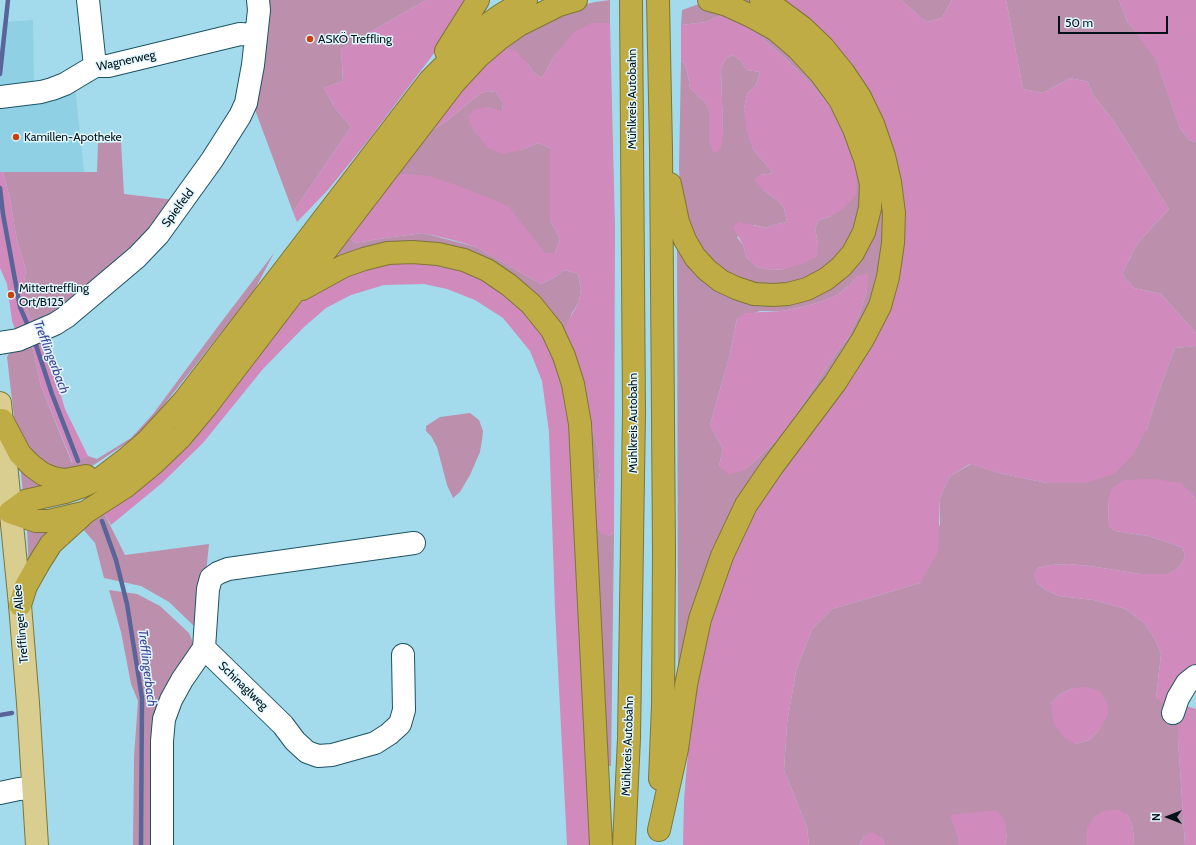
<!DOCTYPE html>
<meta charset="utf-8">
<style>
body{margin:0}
#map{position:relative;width:1196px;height:845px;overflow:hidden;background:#a4dbec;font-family:Cabin,sans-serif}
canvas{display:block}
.north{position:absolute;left:1148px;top:797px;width:40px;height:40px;-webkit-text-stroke:3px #e1f6fd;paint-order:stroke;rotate:270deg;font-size:11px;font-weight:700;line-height:16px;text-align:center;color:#001319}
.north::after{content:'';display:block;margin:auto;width:14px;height:18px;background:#001319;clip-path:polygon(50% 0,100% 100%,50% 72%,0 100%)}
.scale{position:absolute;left:1058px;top:16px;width:110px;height:18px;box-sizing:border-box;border:2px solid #001319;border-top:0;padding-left:5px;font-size:12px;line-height:14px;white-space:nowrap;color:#001319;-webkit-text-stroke:3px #e1f6fd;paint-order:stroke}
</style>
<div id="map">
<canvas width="1196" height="845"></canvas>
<div class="north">N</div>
<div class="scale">50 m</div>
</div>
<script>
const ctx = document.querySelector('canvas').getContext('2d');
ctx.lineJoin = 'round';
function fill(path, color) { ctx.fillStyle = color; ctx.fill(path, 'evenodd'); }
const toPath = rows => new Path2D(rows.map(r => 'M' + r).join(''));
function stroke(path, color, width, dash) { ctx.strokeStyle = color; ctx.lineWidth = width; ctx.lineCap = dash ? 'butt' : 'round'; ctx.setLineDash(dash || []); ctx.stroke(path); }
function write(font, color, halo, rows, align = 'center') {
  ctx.font = font + ' Cabin,sans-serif'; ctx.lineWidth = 3; ctx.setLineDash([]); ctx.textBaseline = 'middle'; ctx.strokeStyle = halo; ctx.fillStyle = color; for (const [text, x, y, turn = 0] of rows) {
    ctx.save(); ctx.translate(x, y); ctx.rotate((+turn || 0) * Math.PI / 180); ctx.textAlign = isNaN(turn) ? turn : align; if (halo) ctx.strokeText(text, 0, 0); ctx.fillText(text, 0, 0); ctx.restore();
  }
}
fill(toPath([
 [33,20,34,86,0,89,0,47,3,22],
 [75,85,84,172,0,172,0,104]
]), '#8fd0e4');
fill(toPath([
 [265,0,426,0,341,49,343,81,324,88,335,108,351,127,293,212,251,99],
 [610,0,610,23,592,23,555,55,542,78,534,73,528,64,501,46,571,8,595,2],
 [732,0,749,0,764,8,857,104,888,227,873,305,683,666,678,665,677,238,684,251,778,301,864,248,855,113],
 [858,276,867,290,860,313,848,338,834,356,785,432,753,463,742,471,719,466,723,449,710,425,730,354,737,319,760,311,782,311,802,307,820,302,837,295,850,285],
 [901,0,952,0,942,18,926,22],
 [1006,0,1119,0,1127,21,1155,57,1180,128,1189,140,1196,142,1196,333,1161,294,1134,288,1122,274,1137,244,1169,209,1113,120,1093,95,1088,82,1070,78,1043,93,1023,89],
 [702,3,726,13,706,22,681,25,682,10],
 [760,26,823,85,862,164,860,227,823,275,772,289,726,276,691,239,680,189,679,168,681,61,684,63,687,70,690,88,705,102,723,134,721,70,725,59,733,55,740,60,747,70,760,72,756,85,747,94,744,109,753,149,773,173,760,175,763,190,777,200,784,208,787,222,773,225,766,228,754,225,737,237,743,245,747,258,757,267,772,270,785,269,818,243,815,229,819,220,831,216,857,169,845,138,829,105,810,83,785,58,765,41],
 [488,91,496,92,503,103,502,112,487,107,521,150,538,143,550,148,550,220,560,239,555,253,545,253,391,174,416,141,448,120,481,93],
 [121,142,124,194,175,200,142,243,38,327,29,316,24,296,24,282,26,270,17,241,10,199,3,172,97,172,98,143],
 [423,233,476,247,541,284,552,279,564,270,578,274,581,289,579,302,572,313,563,336,517,282,312,277,347,235,355,243,385,238],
 [274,253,254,291,156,415,133,439,92,466,77,471,55,471,35,458,17,429,14,417,7,357,11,350,31,341,41,386,72,463,88,456,97,459,131,438,153,414,219,325],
 [1196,346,1196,502,1192,493,1108,499,1109,526,1115,531,1148,536,1170,543,1183,548,1185,557,1180,566,1169,574,1140,574,1090,566,1069,564,1050,565,1038,568,1034,575,1038,584,1046,590,1059,596,1094,600,1126,609,1144,623,1155,639,1161,654,1156,698,1182,705,1178,739,1185,845,1133,845,1134,837,1132,825,1127,814,1087,829,1087,845,1005,845,1007,833,958,838,958,845,885,845,882,838,864,836,859,845,809,845,807,827,784,770,787,723,796,671,812,629,832,609,920,583,940,524,940,498,950,476,971,464,999,473,1047,483,1147,429,1157,396,1175,348],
 [1073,688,1100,729,1089,740,1076,744,1051,704,1059,695],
 [470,413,479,420,483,431,482,440,480,452,470,475,460,492,453,498,447,485,437,447,431,436,426,431,426,426,440,417],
 [585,420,593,432,598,450,600,472,593,507,609,536,614,533,611,766,604,766],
 [20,462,54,483,23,494],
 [104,513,125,555,209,544,201,622,197,626,193,625,169,602,141,586,104,578,95,543,82,528],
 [53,526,29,570,27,527],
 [109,590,137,594,160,606,189,633,192,640,193,650,169,693,158,845,133,845,134,757,138,701,131,684,121,632]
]), '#bc8fad');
fill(toPath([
 [426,0,470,0,441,44,370,138,328,190,297,222,293,212,351,127,335,108,324,88,343,81,341,49],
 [783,0,901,0,926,22,942,18,952,0,1006,0,1023,89,1043,93,1070,78,1088,82,1093,95,1113,120,1169,209,1137,244,1122,274,1134,288,1161,294,1196,333,1196,346,1175,348,1157,396,1147,429,1133,455,1114,474,1085,483,1047,483,999,473,970,464,950,476,940,498,938,552,920,583,832,609,812,629,796,671,787,723,784,770,807,827,809,845,683,845,684,800,690,728,699,667,713,606,732,552,756,507,860,361,901,207],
 [1119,0,1196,0,1196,142,1189,140,1180,128,1155,58,1127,21],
 [726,13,760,26,765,41,785,58,810,83,829,105,845,138,857,169,856,195,843,209,831,216,819,220,815,229,818,243,817,257,802,264,785,269,772,270,757,267,747,258,743,245,733,227,739,222,766,228,773,225,787,222,784,208,777,200,763,190,754,180,760,175,773,173,753,149,746,130,744,109,747,94,756,85,760,72,747,70,740,60,733,55,725,59,721,70,723,134,721,148,714,154,709,142,709,110,705,102,690,88,687,70,684,63,681,61,681,25,706,22],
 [592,23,610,23,615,225,614,533,609,536,602,534,595,526,593,507,600,473,598,450,593,432,585,420,563,336,567,323,579,302,581,289,578,274,564,270,552,279,541,284,476,247,453,240,423,233,385,238,355,243,347,235,391,174,408,174,429,176,456,185,499,202,509,207,545,253,555,253,560,239,550,220,550,148,538,143,521,150,502,154,488,148,474,131,468,117,474,109,487,107,502,111,503,103,496,92,488,91,481,93,448,120,416,141,501,46,516,51,528,64,534,73,542,78,555,55,574,32],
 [0,172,3,172,10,199,17,241,26,270,24,282,24,296,29,316,38,327,17,335,12,321,7,284,0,268],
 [400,259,447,264,496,285,536,323,559,365,573,436,591,845,567,845,555,610,549,432,542,381,530,351,503,318,475,300,447,289,424,284,384,285,351,295,326,308,304,327,263,369,203,443,162,483,111,525,104,513,284,318,307,296,347,272],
 [868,273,867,290,860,313,848,338,834,356,785,432,753,463,743,471,728,474,719,466,723,449,710,425,730,354,737,319,745,313,782,311,802,307,820,302,837,295,850,285,858,276],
 [43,336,65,409,88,456,73,464,41,386,31,341],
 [1154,479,1181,483,1192,493,1196,502,1196,666,1167,706,1156,698,1161,654,1155,639,1144,623,1126,609,1094,600,1059,596,1046,590,1038,584,1033,575,1038,568,1050,565,1069,564,1090,566,1140,574,1169,574,1180,566,1185,557,1183,548,1170,543,1148,536,1115,531,1109,526,1108,499,1112,488,1124,480],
 [1087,687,1100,691,1107,703,1108,714,1100,729,1089,740,1076,744,1062,736,1054,724,1052,713,1051,704,1059,695,1073,688],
 [1182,705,1196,709,1196,845,1185,845,1178,739,1178,717],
 [1116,809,1127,814,1132,825,1134,837,1133,845,1087,845,1087,829,1094,817,1104,811],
 [986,811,997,811,1005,820,1007,833,1005,845,958,845,958,838,950,815],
 [872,832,882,838,885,845,859,845,864,836]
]), '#d18abc');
stroke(toPath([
 [0,74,8,0],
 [0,188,3,214,20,307,29,328],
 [34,339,52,394,78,461],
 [102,521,116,560,127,604,142,698,141,845],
 [0,715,12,713]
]), '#596498', 4.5);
const minor = toPath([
 [88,0,95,66],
 [0,97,41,92,52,89,65,84,95,66,108,66,240,34,256,35],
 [0,343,18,340,55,324,66,317,137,257,158,235,212,160,240,116,246,103,253,65,259,10,258,0],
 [204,648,208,589,211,578,218,573,228,569,414,543],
 [1173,713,1178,698,1187,683,1196,676],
 [0,793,19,789,33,788],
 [162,845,162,741,164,719,171,700,182,680,204,648,283,725,295,741,307,752,318,756,332,755,375,743,389,734,400,724,404,710,403,655]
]);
const major = toPath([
 [0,403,20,605,28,703,37,845]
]);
const highway = toPath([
 [658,0,661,149,664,552,663,705,660,779],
 [446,51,478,0],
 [670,184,678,222,685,240,695,257,707,270,721,281,736,288,754,294,773,295,788,294,807,289,826,279,841,267,853,253,864,232,870,208,871,184,865,159,854,129,840,100,821,74,798,49,776,30,751,16,727,5,709,0],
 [302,289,344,266,364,259,388,253,412,252,438,254,464,260,487,270,509,285,531,304,552,330,564,356,573,384,580,424,601,845],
 [2,420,20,454,32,466,43,474,53,478,65,480,86,476],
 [10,512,25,501,65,492,83,486,101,478,126,459,148,440,183,402,430,80,480,30,501,15,526,0],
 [10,512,36,521,49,521,83,513],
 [20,605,26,586,39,563,51,544,86,512,125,487,153,464,181,437,206,407,454,83,479,56,499,39,519,25,559,5,576,0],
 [659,830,677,749,686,685,700,619,722,556,746,505,772,467,835,383,863,339,880,306,888,277,893,243,894,213,890,182,884,156,873,124,860,97,844,73,823,47,802,27,779,10,761,0],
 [624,845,629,738,634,412,631,0]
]);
stroke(minor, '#1c5362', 24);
stroke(major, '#7d7636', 24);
stroke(highway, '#7d7636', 24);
stroke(minor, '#fff', 22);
stroke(major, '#d9cd8f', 22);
stroke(highway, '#c0ac45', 22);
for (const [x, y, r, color] of [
 [310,39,4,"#c94309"],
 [16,137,4,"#c94309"],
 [11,295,4,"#c94309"]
]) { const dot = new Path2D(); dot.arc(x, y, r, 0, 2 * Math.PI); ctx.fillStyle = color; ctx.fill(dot); stroke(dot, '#e1f6fd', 1.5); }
write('12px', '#001319', '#e1f6fd', [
 ["ASKÖ Treffling",318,39],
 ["Kamillen-Apotheke",24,137],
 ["Mittertreffling",19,288],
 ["Ort/B125",19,302]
], 'left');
write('12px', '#001319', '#e1f6fd', [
 ["Wagnerweg",126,61,-12],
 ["Mühlkreis Autobahn",632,99,-90],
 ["Spielfeld",178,208,-53],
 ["Mühlkreis Autobahn",633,423,-90],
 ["Trefflinger Allee",21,624,-95],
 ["Schinaglweg",243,686,44],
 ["Mühlkreis Autobahn",628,746,-88]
]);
write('italic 13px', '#42439a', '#e1f6fd', [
 ["Trefflingerbach",51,357,69],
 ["Trefflingerbach",147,668,83]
]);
</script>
